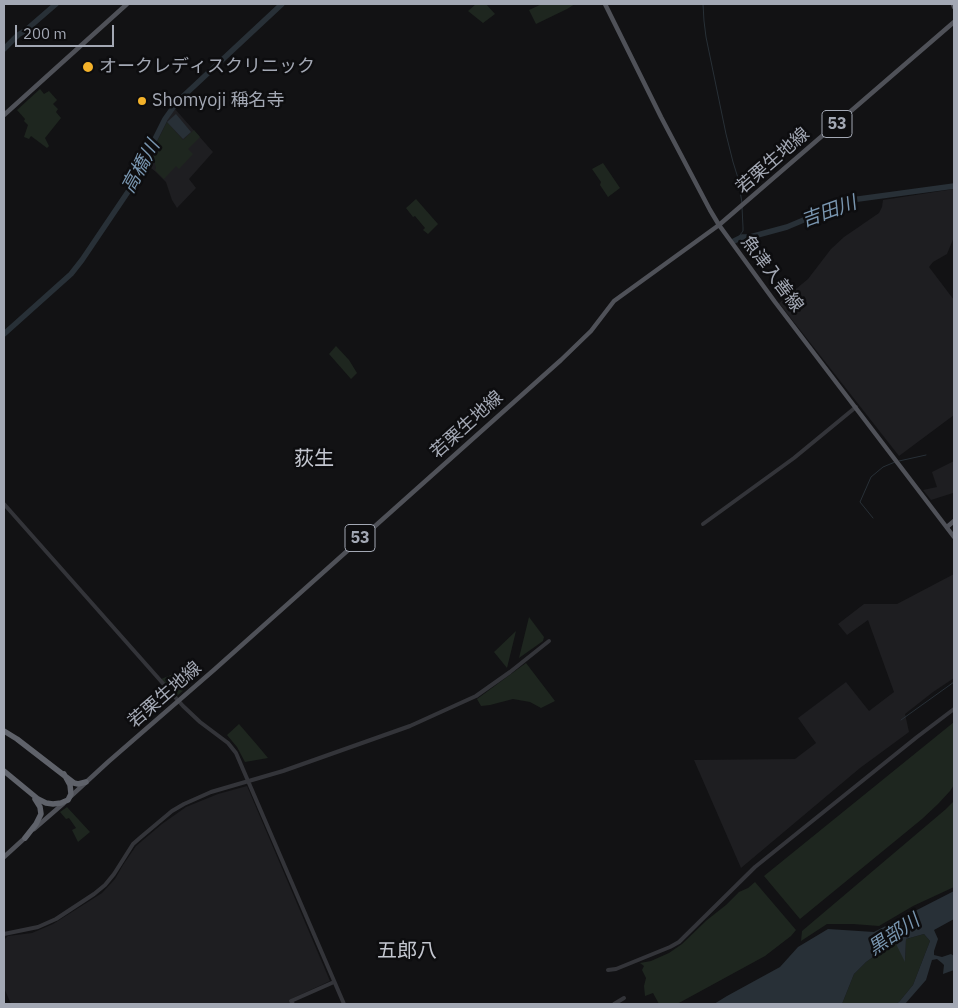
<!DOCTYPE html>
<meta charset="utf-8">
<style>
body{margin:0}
#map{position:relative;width:958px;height:1008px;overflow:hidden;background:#121214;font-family:"IBM Plex Sans",sans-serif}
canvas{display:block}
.frame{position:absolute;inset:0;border:5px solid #a3a8b4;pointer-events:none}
.scale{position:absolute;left:15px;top:25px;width:99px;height:22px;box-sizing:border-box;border:2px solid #a3a8b4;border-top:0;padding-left:6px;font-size:15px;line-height:18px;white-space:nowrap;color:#a3a8b4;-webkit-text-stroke:4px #0d0d0f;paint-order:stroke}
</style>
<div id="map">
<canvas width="958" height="1008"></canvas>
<div class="frame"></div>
<div class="scale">200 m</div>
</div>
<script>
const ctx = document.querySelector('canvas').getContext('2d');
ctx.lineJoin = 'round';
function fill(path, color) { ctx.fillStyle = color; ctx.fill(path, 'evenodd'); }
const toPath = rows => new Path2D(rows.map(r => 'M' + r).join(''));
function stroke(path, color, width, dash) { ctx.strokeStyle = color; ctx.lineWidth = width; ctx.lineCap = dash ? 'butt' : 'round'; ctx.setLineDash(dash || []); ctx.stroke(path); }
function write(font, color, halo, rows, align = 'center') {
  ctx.font = font + ' "IBM Plex Sans","Noto Sans JP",sans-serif'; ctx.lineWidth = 5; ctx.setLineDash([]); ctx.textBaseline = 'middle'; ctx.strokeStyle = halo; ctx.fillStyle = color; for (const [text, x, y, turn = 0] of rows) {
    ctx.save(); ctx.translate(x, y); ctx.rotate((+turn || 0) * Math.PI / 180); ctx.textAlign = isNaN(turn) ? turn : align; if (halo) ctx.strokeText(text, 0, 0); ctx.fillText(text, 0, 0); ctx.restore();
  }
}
fill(toPath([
 [175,109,213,152,189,179,196,188,177,208,172,200,166,182,156,172,147,165,152,151,168,119],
 [954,189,954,237,947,254,933,262,929,267,954,300,954,415,899,456,779,303,808,279,831,249,844,237,879,213,882,207,883,200],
 [954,461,954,497,953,493,931,500,923,490,937,487,932,472],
 [954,574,954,678,933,692,905,714,909,732,860,768,741,868,694,760,795,759,816,743,798,718,846,682,869,711,894,692,868,620,847,635,838,624,864,604,897,604],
 [247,786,330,981,289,1000,291,1004,11,1004,4,988,4,940,8,936,32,933,53,924,102,893,115,879,123,865,136,846,162,824,186,807,218,794]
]), '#1e1e21');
fill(toPath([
 [476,4,486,4,495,14,483,23,468,11],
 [542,4,575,4,567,9,536,24,529,10],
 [40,89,44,94,49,91,57,100,53,104,58,109,56,112,61,118,45,138,49,146,47,148,31,136,29,139,24,137,28,125,24,121,25,119,17,110],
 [167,122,183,140,194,130,200,137,188,149,193,154,179,169,176,166,164,179,155,170,156,168,153,156,153,150],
 [603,163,620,188,608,197,600,185,601,182,592,169],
 [416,199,438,224,428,234,423,230,425,228,415,216,413,217,406,208],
 [336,346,349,360,357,373,351,379,329,354],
 [529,617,544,637,543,641,519,658],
 [516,631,507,668,494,652],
 [526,663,555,701,541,708,530,702,513,699,490,705,481,706,477,699],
 [172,672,186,688,177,696,161,679,171,675],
 [954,722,954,785,950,791,938,804,922,819,800,919,764,876],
 [239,724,258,746,268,758,245,762,237,747,227,735],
 [954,801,954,887,913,906,879,926,853,924,827,924,801,941,802,931,946,809],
 [67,807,90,832,78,842,72,830,76,828,69,818,66,819,60,812],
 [755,882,796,930,791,936,765,956,677,1004,659,1004,653,993,645,996,644,986,646,978,642,970,644,966,640,963,651,961,669,953,682,944,707,920,726,905,739,892,748,888],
 [924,934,930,941,913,985,899,1002,895,1004,842,1004,854,974,866,962,898,939,905,961,906,939]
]), '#1e261f');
fill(toPath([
 [176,114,191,132,183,139,167,122],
 [954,891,954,919,934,930,938,939,934,951,934,955,942,957,951,954,954,956,954,970,943,974,944,965,942,963,937,959,932,960,926,980,905,1004,895,1004,899,1002,913,985,930,941,924,934,906,939,905,962,896,944,897,940,866,962,854,974,842,1004,714,1004,727,996,780,967,798,947,828,929,874,932]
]), '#283037');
stroke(toPath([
 [703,4,704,21,706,37,726,134,733,162,738,178,742,203],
 [737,239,743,231,743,227,742,207],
 [899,461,926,455],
 [873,518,860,502,871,477,883,467,895,462],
 [901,720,954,682]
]), '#283037', 1);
stroke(toPath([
 [4,49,18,35,26,30,56,4],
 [734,241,742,237,750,237,787,227,851,200,954,186],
 [4,334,71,274,82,260,142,171,148,160,151,147,165,119,177,102,282,4]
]), '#283037', 5.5);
stroke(toPath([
 [4,504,183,706,200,722,228,743,236,753,344,1004],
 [703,524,794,458,856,407],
 [4,934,38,927,56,919,94,894,105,885,114,874,133,844,141,837,172,811,184,804,211,792,283,771,410,726,476,696,510,672,549,641],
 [608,970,616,969,670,947,679,942,755,867,917,737,954,709],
 [293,1004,291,1001,334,982],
 [614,1004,624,998]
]), '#333439', 4);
stroke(toPath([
 [605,4,661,117,710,210,719,225,775,302,954,537],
 [953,4,954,7],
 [4,115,127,4],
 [947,527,954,521],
 [70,797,108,762,215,669,561,360,591,331,614,301,719,225,954,22],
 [34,829,64,803],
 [4,857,27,836]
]), '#4f5158', 4.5);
stroke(toPath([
 [4,731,17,739,74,783,78,784,86,782],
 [4,771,38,799,46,803,53,804,61,803,68,800,71,794,70,785,64,774],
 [25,838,36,824,41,814,40,807,35,799]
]), '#5f626a', 5.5);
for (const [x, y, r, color] of [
 [88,67,6,"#f4b22a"],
 [142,101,5,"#f4b22a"]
]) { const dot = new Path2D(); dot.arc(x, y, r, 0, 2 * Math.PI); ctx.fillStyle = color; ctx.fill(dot); stroke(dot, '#0d0d0f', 2); }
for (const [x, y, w] of [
 [837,124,30],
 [360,538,30]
]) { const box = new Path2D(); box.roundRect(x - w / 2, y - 13.5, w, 27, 4); ctx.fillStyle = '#0d0d0f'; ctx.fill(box); stroke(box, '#a3a8b4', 1); }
write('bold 16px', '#a3a8b4', null, [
 ["53",837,124],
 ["53",360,538]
]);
write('18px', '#a3a8b4', '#0d0d0f', [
 ["オークレディスクリニック",99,67],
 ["Shomyoji 稱名寺",152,101]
], 'left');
write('18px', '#a3a8b4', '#0d0d0f', [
 ["若栗生地線",773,161,-41],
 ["魚津入善線",772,274,53],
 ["若栗生地線",467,425,-42],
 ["若栗生地線",165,695,-41]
]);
write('italic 19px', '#7996b0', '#0d0d0f', [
 ["高橋川",141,167,-61],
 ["吉田川",829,212,-20],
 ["黒部川",894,935,-34]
]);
write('20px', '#c4c7d0', '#0d0d0f', [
 ["荻生",314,459],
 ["五郎八",407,951]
]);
</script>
